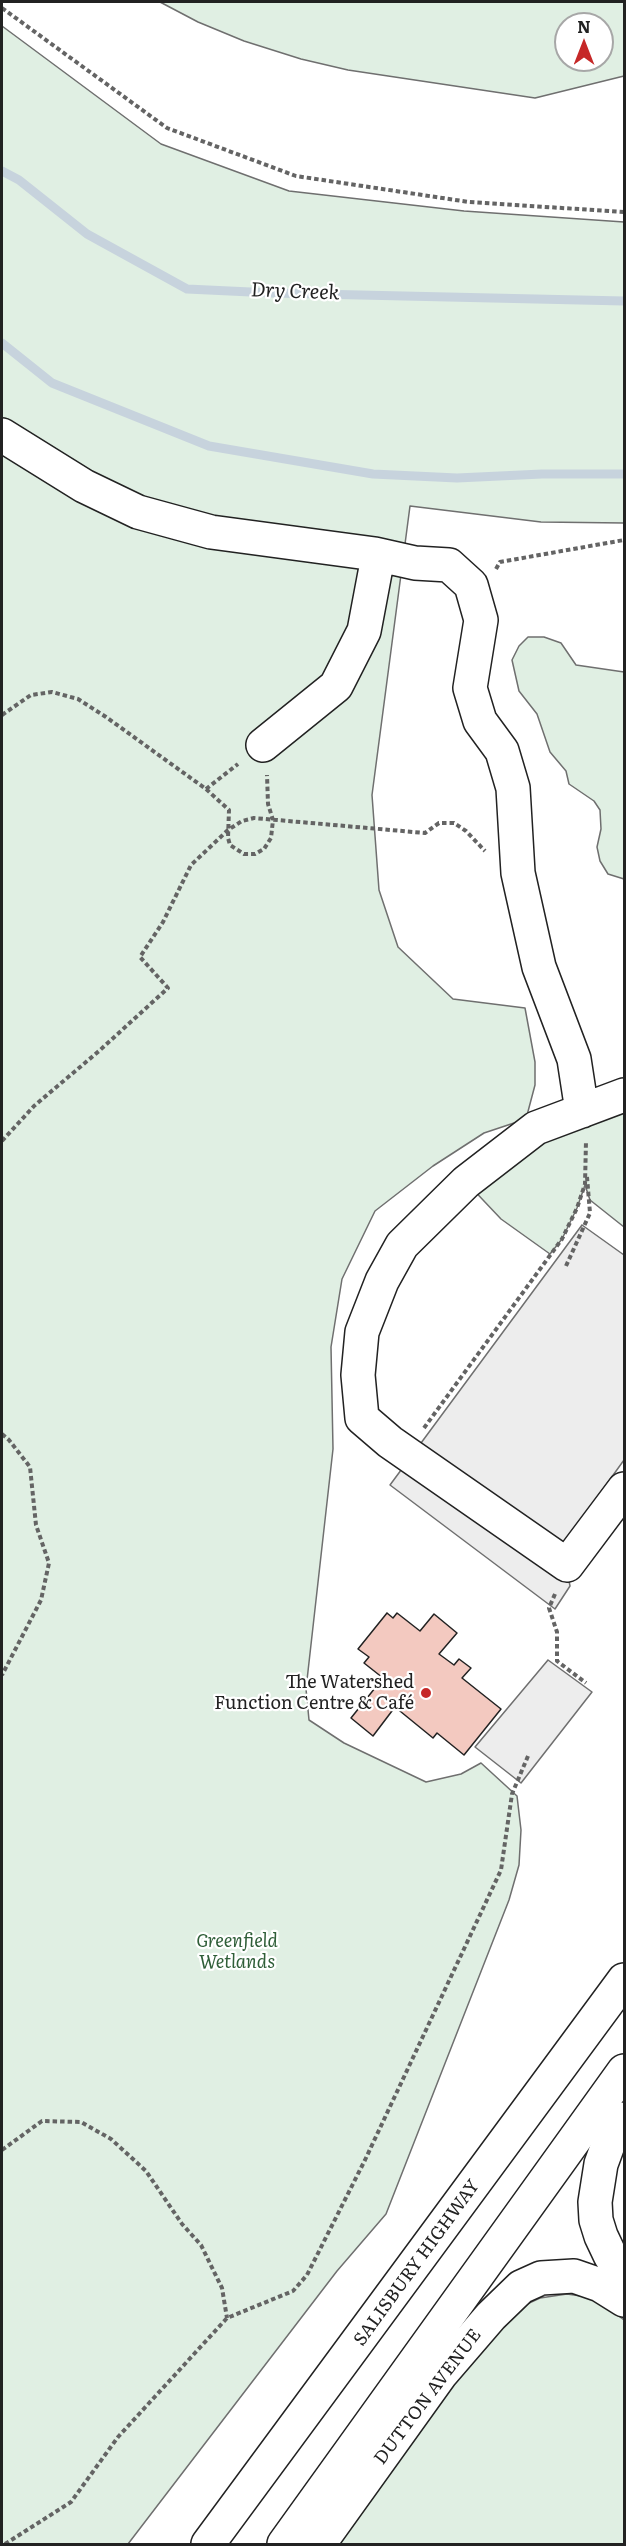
<!DOCTYPE html>
<meta charset="utf-8">
<style>
body{margin:0}
#map{position:relative;width:626px;height:2546px;overflow:hidden;background:#fff;font-family:Literata,serif}
canvas{display:block}
.frame{position:absolute;inset:0;border:3px solid #222;pointer-events:none}
.north{position:absolute;left:554px;top:12px;width:60px;height:60px;box-sizing:border-box;background:#fff;border:2px solid #a7a7a7;border-radius:50%;rotate:0deg;font-size:16px;font-weight:700;line-height:24px;text-align:center;color:#222}
.north::after{content:'';display:block;margin:auto;width:21px;height:27px;background:#c62828;clip-path:polygon(50% 0,100% 100%,50% 72%,0 100%)}
</style>
<div id="map">
<canvas width="626" height="2546"></canvas>
<div class="frame"></div>
<div class="north">N</div>
</div>
<script>
const ctx = document.querySelector('canvas').getContext('2d');
ctx.lineJoin = 'round';
function fill(path, color) { ctx.fillStyle = color; ctx.fill(path, 'evenodd'); }
const toPath = rows => new Path2D(rows.map(r => 'M' + r).join(''));
function stroke(path, color, width, dash) { ctx.strokeStyle = color; ctx.lineWidth = width; ctx.lineCap = dash ? 'butt' : 'round'; ctx.setLineDash(dash || []); ctx.stroke(path); }
function write(font, color, halo, rows, align = 'center') {
  ctx.font = font + ' Literata,serif'; ctx.lineWidth = 4.5; ctx.setLineDash([]); ctx.textBaseline = 'middle'; ctx.strokeStyle = halo; ctx.fillStyle = color; for (const [text, x, y, turn = 0] of rows) {
    ctx.save(); ctx.translate(x, y); ctx.rotate((+turn || 0) * Math.PI / 180); ctx.textAlign = isNaN(turn) ? turn : align; if (halo) ctx.strokeText(text, 0, 0); ctx.fillText(text, 0, 0); ctx.restore();
  }
}
const green = toPath([
 [160,2,624,2,624,76,535,98,348,70,301,59,244,41,198,22,160,2],
 [566,24,602,24,602,60,566,60,566,24],
 [2,26,161,144,289,191,464,211,624,222,624,523,541,522,410,506,372,795,379,890,398,947,453,999,525,1008,535,1062,535,1085,526,1119,484,1133,433,1166,375,1211,342,1279,331,1347,333,1449,306,1689,309,1720,344,1743,426,1782,461,1774,481,1763,517,1796,521,1830,519,1865,509,1900,386,2214,337,2271,128,2544,2,2544,2,26],
 [528,637,544,637,561,643,576,665,624,672,624,879,608,874,600,861,597,847,601,829,600,810,594,801,569,784,566,771,550,752,537,714,519,691,512,660,519,646,528,637],
 [624,1095,624,1227,590,1200,585,1185,577,1208,562,1239,550,1254,501,1219,466,1182,624,1095],
 [567,2294,595,2298,624,2320,624,2544,329,2544,452,2370,514,2310,540,2298,567,2294]
]);
fill(green, '#e0efe3');
stroke(green, '#6f6f6f', 1.5);
const parking = toPath([
 [582,1225,624,1255,624,1460,562,1546,570,1586,555,1609,390,1485,582,1225],
 [548,1660,592,1692,521,1783,475,1747,548,1660]
]);
fill(parking, '#ededed');
stroke(parking, '#6f6f6f', 1.5);
stroke(toPath([
 [2,171,19,180,87,234,187,289,272,293,624,301],
 [2,343,52,383,209,446,373,474,457,478,542,474,624,474]
]), '#c7d3dd', 9);
const building = toPath([
 [387,1613,393,1618,397,1613,420,1631,434,1614,457,1633,439,1654,454,1665,459,1659,471,1668,462,1678,501,1709,464,1755,437,1733,433,1738,395,1707,373,1736,351,1718,383,1678,364,1663,369,1657,358,1649,387,1613]
]);
fill(building, '#f3c9c0');
stroke(building, '#222', 1.5);
const minor = toPath([
 [2,435,84,486,138,512,211,532,375,554,415,563,449,565,471,585,481,620,470,688,480,721,502,751,513,788,518,873,539,967,574,1059,582,1111],
 [263,745,336,686,364,631,377,562,375,554],
 [624,1095,536,1128,466,1182,402,1245,382,1281,362,1332,358,1375,362,1418,390,1442,567,1565,624,1489],
 [624,2119,608,2145,601,2164,595,2202,596,2220,601,2236,610,2255,624,2276],
 [319,2544,441,2374,491,2316,521,2287,541,2278,574,2276,600,2285,624,2300]
]);
const highway = toPath([
 [208,2544,624,1980],
 [284,2544,624,2071]
]);
stroke(minor, '#222', 36);
stroke(highway, '#222', 36);
stroke(toPath([
 [2,8,167,128,296,176,469,202,624,212],
 [496,569,500,562,624,540],
 [2,715,31,695,52,692,78,699,106,717,206,789,229,810,228,838,230,845,244,854,255,854,264,849,271,838,273,820,268,804,267,775],
 [206,789,238,764],
 [2,1141,34,1106,99,1051,168,988,140,957,163,922,191,865,228,830,242,821,254,818,425,833,439,823,454,823,466,831,485,851],
 [566,1266,590,1213,587,1177],
 [424,1428,562,1239,577,1208,585,1184,586,1141],
 [2,1434,9,1440,30,1467,36,1525,49,1563,41,1600,2,1675],
 [555,1594,549,1608,557,1632,557,1661,586,1683],
 [2,2150,42,2121,81,2122,111,2139,146,2171,182,2224,201,2245,222,2288,227,2318],
 [5,2544,71,2502,118,2437,227,2318,293,2291,307,2275,365,2160,501,1870,512,1794,528,1756]
]), '#646464', 4, [4.5, 3]);
stroke(minor, '#fff', 33);
stroke(highway, '#fff', 33);
for (const [x, y, r, color] of [
 [426,1693,6,"#c62828"]
]) { const dot = new Path2D(); dot.arc(x, y, r, 0, 2 * Math.PI); ctx.fillStyle = color; ctx.fill(dot); stroke(dot, '#fff', 2); }
write('18px', '#222', '#fff', [
 ["The Watershed",414,1683],
 ["Function Centre & Café",414,1704]
], 'right');
write('italic 18px', '#2f5e38', '#fff', [
 ["Greenfield",237,1942],
 ["Wetlands",237,1963]
]);
write('18px', '#222', '#fff', [
 ["SALISBURY HIGHWAY",417,2263,-54],
 ["DUTTON AVENUE",428,2397,-53]
]);
write('italic 20px', '#222', '#fff', [
 ["Dry Creek",295,292,2]
]);
</script>
